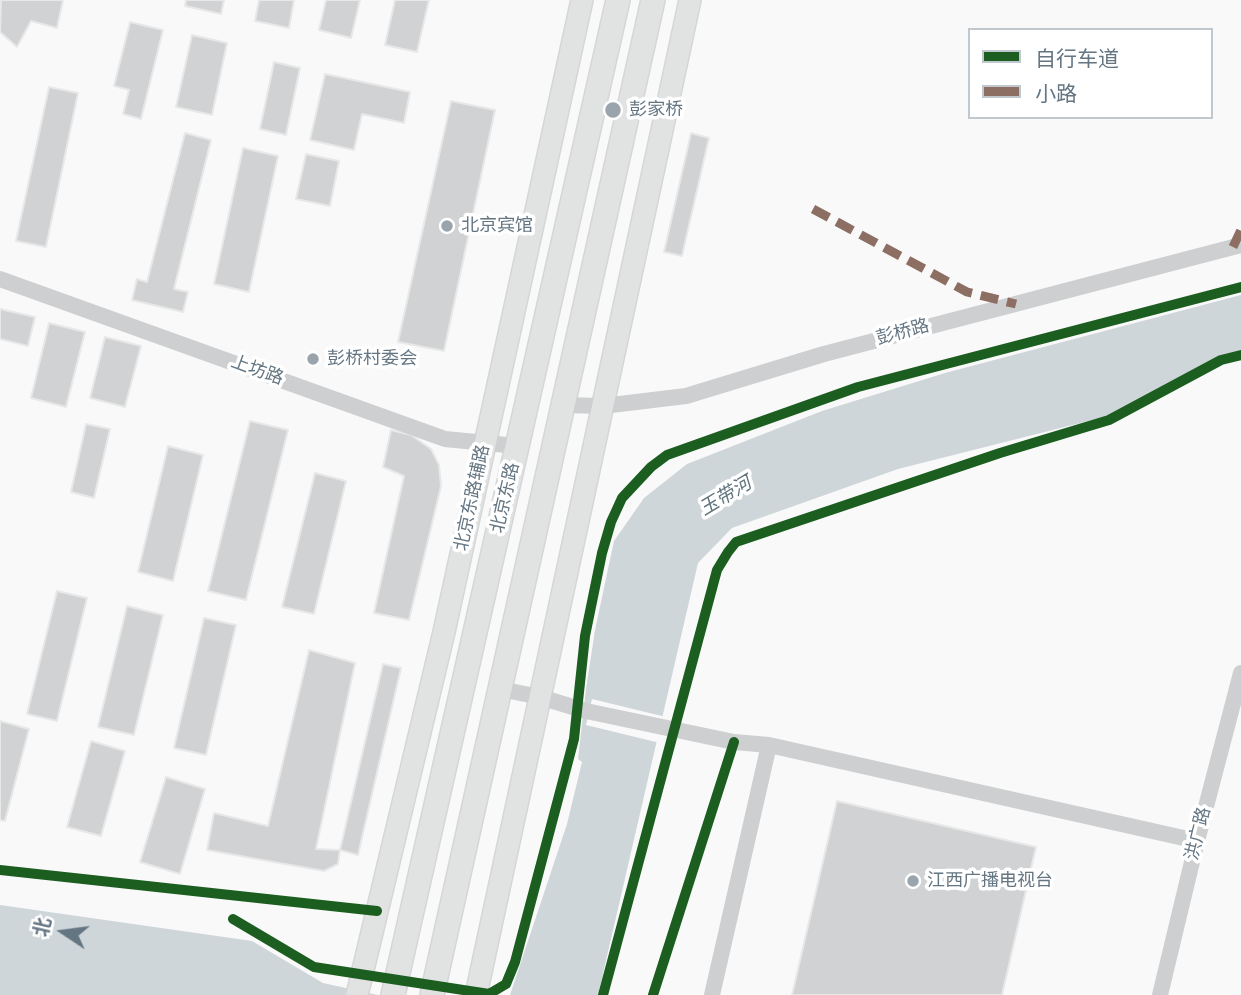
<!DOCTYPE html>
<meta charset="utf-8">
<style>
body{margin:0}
#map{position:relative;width:1241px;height:995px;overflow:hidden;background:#f9f9f9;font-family:Roboto,"Noto Sans SC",sans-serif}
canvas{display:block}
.legend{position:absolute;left:968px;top:28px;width:245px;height:91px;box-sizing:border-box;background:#fff;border:2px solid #c1c8cd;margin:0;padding:9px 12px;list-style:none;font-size:21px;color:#657683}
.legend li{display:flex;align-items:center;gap:14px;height:35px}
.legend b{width:35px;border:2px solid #c1c8cd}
.north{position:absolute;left:28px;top:897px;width:70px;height:70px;-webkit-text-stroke:5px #fff;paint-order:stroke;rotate:283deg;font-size:19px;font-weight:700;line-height:28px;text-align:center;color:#657683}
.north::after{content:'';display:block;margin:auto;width:24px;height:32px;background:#657683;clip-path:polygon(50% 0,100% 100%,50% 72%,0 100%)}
</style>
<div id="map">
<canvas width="1241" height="995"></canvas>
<ul class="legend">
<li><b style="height:9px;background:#1b5e20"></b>自行车道</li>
<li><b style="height:9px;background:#8d6e63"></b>小路</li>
</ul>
<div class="north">北</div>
</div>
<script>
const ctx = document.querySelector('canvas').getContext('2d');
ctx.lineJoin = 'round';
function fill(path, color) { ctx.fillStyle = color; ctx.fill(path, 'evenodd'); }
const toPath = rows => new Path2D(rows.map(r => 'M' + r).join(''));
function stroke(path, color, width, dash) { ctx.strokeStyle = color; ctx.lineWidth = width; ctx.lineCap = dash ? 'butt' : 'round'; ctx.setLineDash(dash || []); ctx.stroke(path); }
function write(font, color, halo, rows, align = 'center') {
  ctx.font = font + ' Roboto,"Noto Sans SC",sans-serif'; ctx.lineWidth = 7; ctx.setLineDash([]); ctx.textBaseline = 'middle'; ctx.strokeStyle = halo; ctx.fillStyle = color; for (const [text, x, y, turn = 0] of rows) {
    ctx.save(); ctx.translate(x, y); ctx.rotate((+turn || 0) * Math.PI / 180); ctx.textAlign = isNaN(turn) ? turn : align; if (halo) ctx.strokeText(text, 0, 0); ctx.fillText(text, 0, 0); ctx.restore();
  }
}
fill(toPath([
 [1241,295,1241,351,1217,357,1112,415,898,469,732,528,698,563,598,995,510,995,567,824,582,762,578,759,586,689,595,630,614,541,644,498,687,464,822,411,945,373],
 [0,905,252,941,323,983,378,995,0,995]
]), '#ced6d9');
fill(toPath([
 [592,699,666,717,660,743,586,725]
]), '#f9f9f9');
const building = toPath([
 [1,0,63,0,57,28,31,21,17,47,0,32,1,0],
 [186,0,224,0,221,14,185,6,186,0],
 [259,0,294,0,289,28,255,21,259,0],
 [326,0,360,0,351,38,319,30,326,0],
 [395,0,429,0,417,52,385,45,395,0],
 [130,22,163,30,141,119,123,114,129,90,114,86,130,22],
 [192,35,227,43,212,115,176,107,192,35],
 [274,62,300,68,286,135,260,129,274,62],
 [325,74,410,92,404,123,362,114,354,150,310,140,325,74],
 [49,87,78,93,46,247,16,241,49,87],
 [451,101,495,110,444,351,398,342,451,101],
 [185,133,211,140,174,289,188,292,183,312,132,300,137,279,147,282,185,133],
 [691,133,709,138,682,256,664,252,691,133],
 [243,148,278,156,249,292,214,284,243,148],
 [306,154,339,161,330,206,296,199,306,154],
 [0,309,35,317,28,346,0,339,0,309],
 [49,323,85,332,66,407,31,398,49,323],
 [105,337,141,346,125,407,90,398,105,337],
 [250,421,288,430,246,600,208,591,250,421],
 [86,424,110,429,94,498,71,492,86,424],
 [391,430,411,435,431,449,439,465,441,486,409,620,374,613,404,476,383,467,391,430],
 [168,446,203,455,173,581,138,572,168,446],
 [315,473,346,481,314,614,282,607,315,473],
 [57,591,87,598,57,721,27,714,57,591],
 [127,606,163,615,134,735,98,727,127,606],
 [204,618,236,625,206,755,174,748,204,618],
 [309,650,355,663,316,849,340,850,338,864,324,871,207,850,214,813,268,826,309,650],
 [383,664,401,668,358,855,340,850,383,664],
 [0,721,29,729,5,821,0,820,0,721],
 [91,741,125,751,101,836,67,827,91,741],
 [166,777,205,789,180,874,140,862,166,777],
 [837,801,1036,847,1002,995,792,995,837,801]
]);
fill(building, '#d0d2d3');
stroke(building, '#e8e8e8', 2);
const secondary = toPath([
 [357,995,444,632,582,0],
 [476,995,690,0]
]);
const primary = toPath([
 [393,995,618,0],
 [432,995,653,0]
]);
stroke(secondary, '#d5d6d7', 24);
stroke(primary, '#d5d6d7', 26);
stroke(toPath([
 [0,279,445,439,517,446],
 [563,405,603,406,686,396,824,354,1241,245],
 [500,689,540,697,586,711,734,742,769,745,1197,841],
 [712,995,769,745],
 [1160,995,1197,841,1241,673]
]), '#cecfd0', 16);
stroke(secondary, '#e1e2e2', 21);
stroke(primary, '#e1e2e2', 23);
stroke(toPath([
 [813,209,967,292,1016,304],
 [1233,247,1241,230]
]), '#8d6e63', 9, [18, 9]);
stroke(toPath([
 [0,870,377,911],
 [233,919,314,967,489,994,506,984,515,962,574,739,585,636,602,553,611,522,622,498,651,467,667,455,858,387,1241,287],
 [603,995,717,570,728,552,736,542,1000,453,1109,420,1221,360,1241,355],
 [653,995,734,742]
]), '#1b5e20', 10);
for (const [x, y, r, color] of [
 [613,110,9,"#99a4ac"],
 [447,226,7,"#99a4ac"],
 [313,359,7,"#99a4ac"],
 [913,881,7,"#99a4ac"]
]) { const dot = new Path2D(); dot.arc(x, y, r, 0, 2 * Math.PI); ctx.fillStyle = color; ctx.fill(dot); stroke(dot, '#fff', 2.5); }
write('18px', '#657683', '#fff', [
 ["彭家桥",629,110],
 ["北京宾馆",461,226],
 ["彭桥村委会",327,359],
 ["江西广播电视台",927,881]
], 'left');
write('18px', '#657683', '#fff', [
 ["彭桥路",903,333,-15],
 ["上坊路",257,371,20],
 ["北京东路辅路",473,498,-78],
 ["北京东路",506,498,-77],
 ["洪广路",1199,834,-76]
]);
write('italic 19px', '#60757c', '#fff', [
 ["玉带河",726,497,-31]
]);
</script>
